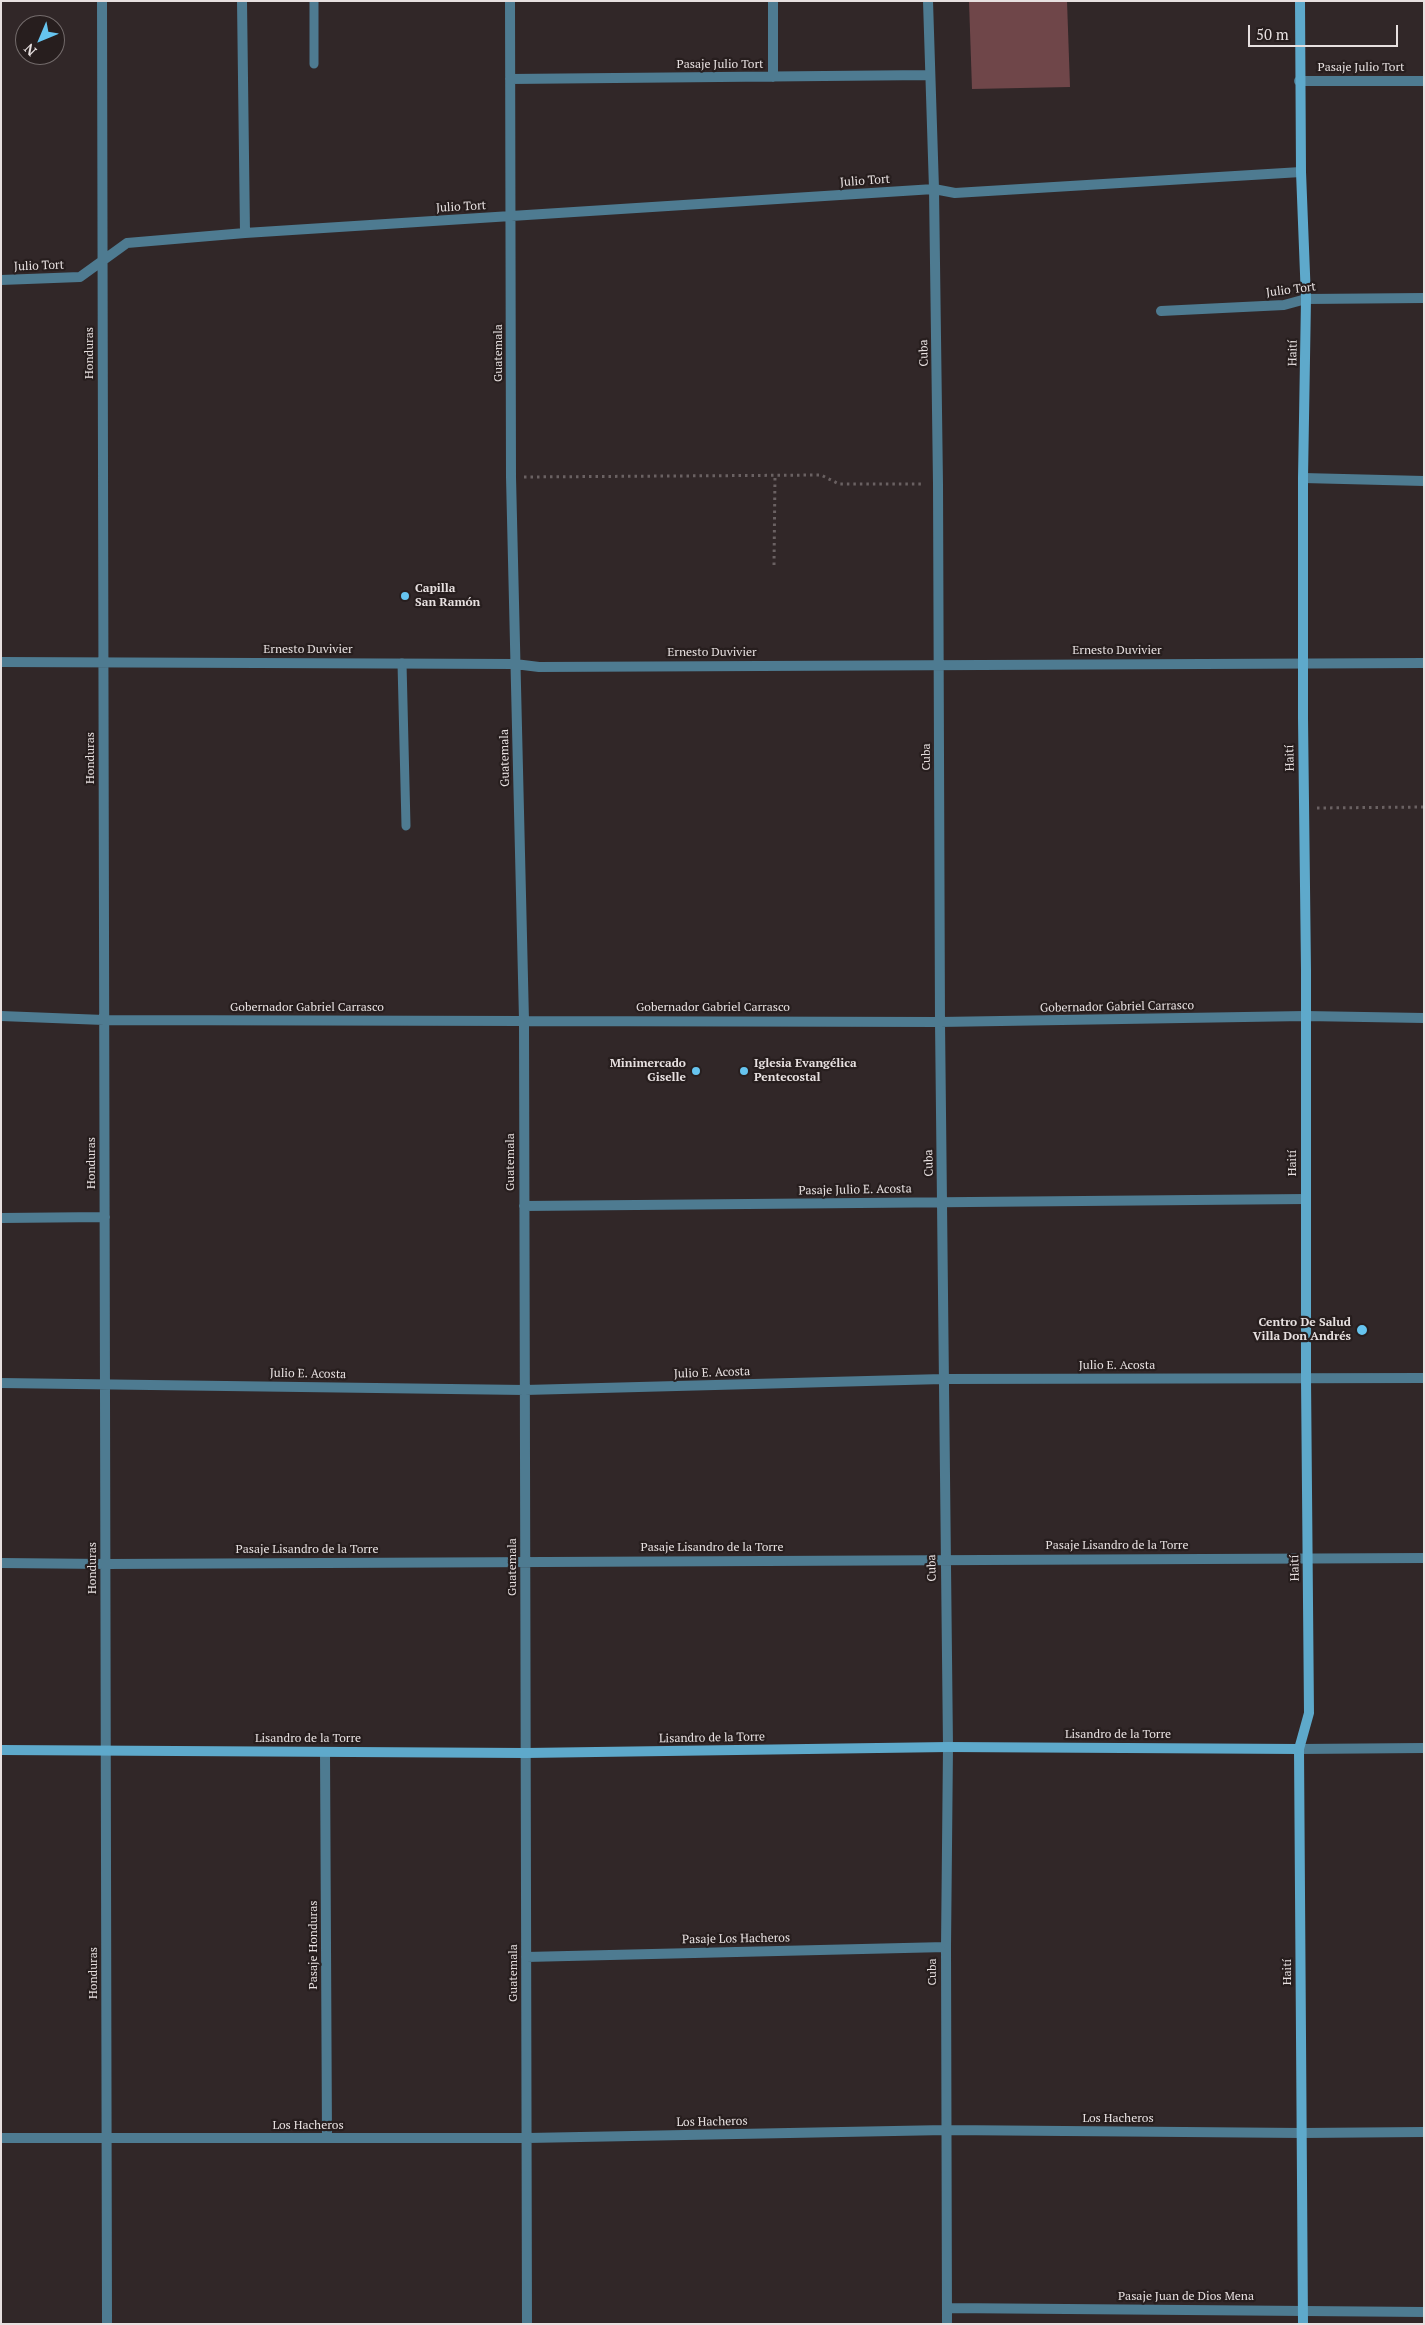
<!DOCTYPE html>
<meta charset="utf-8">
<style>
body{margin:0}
#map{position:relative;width:1425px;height:2325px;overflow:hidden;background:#312728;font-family:"PT Serif",serif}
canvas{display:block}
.frame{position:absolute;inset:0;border:2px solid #e7e0e0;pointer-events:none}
.north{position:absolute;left:15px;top:15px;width:50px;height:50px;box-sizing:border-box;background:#271e1e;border:1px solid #746c6c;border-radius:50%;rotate:225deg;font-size:14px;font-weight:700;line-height:20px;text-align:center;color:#e7e0e0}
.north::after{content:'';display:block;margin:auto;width:18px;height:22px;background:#66c4ef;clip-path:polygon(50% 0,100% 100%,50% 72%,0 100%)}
.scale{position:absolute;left:1248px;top:25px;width:150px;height:22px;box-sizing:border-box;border:2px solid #e7e0e0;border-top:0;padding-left:6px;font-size:15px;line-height:18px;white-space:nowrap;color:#e7e0e0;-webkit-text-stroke:4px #271e1e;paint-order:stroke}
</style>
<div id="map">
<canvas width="1425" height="2325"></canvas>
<div class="frame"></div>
<div class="north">N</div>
<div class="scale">50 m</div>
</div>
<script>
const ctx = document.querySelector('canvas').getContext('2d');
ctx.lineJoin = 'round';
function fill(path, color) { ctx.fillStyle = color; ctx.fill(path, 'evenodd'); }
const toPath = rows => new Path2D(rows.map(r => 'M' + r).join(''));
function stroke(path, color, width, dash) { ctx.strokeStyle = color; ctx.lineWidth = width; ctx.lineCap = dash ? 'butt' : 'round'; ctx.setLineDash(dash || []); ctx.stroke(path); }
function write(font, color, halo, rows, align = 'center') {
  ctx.font = font + ' "PT Serif",serif'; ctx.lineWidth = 4.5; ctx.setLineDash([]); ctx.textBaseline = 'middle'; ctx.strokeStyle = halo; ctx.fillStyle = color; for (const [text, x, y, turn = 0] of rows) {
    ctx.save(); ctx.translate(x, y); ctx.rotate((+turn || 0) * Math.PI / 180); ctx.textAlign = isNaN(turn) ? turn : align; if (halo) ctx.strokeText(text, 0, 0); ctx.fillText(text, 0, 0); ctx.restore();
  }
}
fill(toPath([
 [969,1,1067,1,1070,87,972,89]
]), '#6f4649');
stroke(toPath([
 [524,477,821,475,839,484,924,484],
 [774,565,775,475],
 [1317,808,1424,807]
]), '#6a6162', 3, [2.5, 4]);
stroke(toPath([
 [314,64,314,1],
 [402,663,406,826]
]), '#4e7b91', 9);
stroke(toPath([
 [102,1,107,2324],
 [242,1,245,233],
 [510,1,511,477,524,1020,527,2324],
 [773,1,773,77],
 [928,1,934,189,938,484,940,1022,948,1747,946,1947,947,2324],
 [510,79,929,75],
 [1299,81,1424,81],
 [1,280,80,277,127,243,245,233,934,189,955,193,1301,172],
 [1161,311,1284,305,1306,299,1424,298],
 [1303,478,1424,481],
 [1,662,515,664,539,667,1424,663],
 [1,1016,104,1020,940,1022,1305,1016,1424,1018],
 [524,1206,1306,1199],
 [1,1218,105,1217],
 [1,1383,525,1390,943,1379,1424,1378],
 [1,1563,106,1564,1424,1558],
 [1299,1749,1424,1748],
 [325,1752,327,2138],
 [526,1957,946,1947],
 [1,2138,528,2138,946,2130,1302,2133,1424,2132],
 [947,2308,1424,2312]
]), '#4e7b91', 10);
stroke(toPath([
 [1300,1,1301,172,1306,299,1303,478,1303,718,1306,970,1306,1379,1309,1713,1299,1749,1303,2324],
 [1,1750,526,1753,948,1747,1299,1749]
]), '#5ea9cb', 10);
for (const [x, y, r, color] of [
 [405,596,5,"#66c4ef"],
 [696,1071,5,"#66c4ef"],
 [744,1071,5,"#66c4ef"],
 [1362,1330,6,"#66c4ef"]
]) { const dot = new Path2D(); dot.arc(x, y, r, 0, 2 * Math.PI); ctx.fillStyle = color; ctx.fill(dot); stroke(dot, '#271e1e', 2); }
write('12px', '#e7e0e0', '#271e1e', [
 ["Pasaje Julio Tort",720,65],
 ["Pasaje Julio Tort",1361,68],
 ["Julio Tort",865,181,-4],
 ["Julio Tort",461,207,-3],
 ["Julio Tort",39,266,-2],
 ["Julio Tort",1291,290,-7],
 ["Honduras",90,353,-90],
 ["Guatemala",499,353,-90],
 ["Cuba",924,353,-91],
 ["Haití",1293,353,-89],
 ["Ernesto Duvivier",308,650],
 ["Ernesto Duvivier",1117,651],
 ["Ernesto Duvivier",712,653],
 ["Cuba",927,757,-90],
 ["Honduras",91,758,-90],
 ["Guatemala",505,758,-91],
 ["Haití",1290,758,-91],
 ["Gobernador Gabriel Carrasco",1117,1007,-1],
 ["Gobernador Gabriel Carrasco",307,1008],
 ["Gobernador Gabriel Carrasco",713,1008],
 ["Guatemala",511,1162,-90],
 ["Honduras",92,1163,-90],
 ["Cuba",929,1163,-91],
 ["Haití",1293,1163,-90],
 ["Pasaje Julio E. Acosta",855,1190,-1],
 ["Julio E. Acosta",1117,1366],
 ["Julio E. Acosta",712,1373,-2],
 ["Julio E. Acosta",308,1374,1],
 ["Pasaje Lisandro de la Torre",1117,1546],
 ["Pasaje Lisandro de la Torre",712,1548],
 ["Pasaje Lisandro de la Torre",307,1550],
 ["Guatemala",513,1567,-90],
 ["Honduras",93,1568,-90],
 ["Cuba",932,1568,-91],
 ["Haití",1295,1568,-91],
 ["Lisandro de la Torre",1118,1735],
 ["Lisandro de la Torre",712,1738,-1],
 ["Lisandro de la Torre",308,1739],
 ["Pasaje Los Hacheros",736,1939,-1],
 ["Pasaje Honduras",314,1945,-90],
 ["Cuba",933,1972,-90],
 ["Haití",1288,1972,-90],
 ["Honduras",94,1973,-90],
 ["Guatemala",514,1973,-90],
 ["Los Hacheros",1118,2119],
 ["Los Hacheros",712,2122,-1],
 ["Los Hacheros",308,2126],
 ["Pasaje Juan de Dios Mena",1186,2297]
]);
write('bold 12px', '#e7e0e0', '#271e1e', [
 ["Capilla",415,589],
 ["San Ramón",415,603],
 ["Minimercado",686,1064,"right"],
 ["Giselle",686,1078,"right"],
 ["Iglesia Evangélica",754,1064],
 ["Pentecostal",754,1078],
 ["Centro De Salud",1351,1323,"right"],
 ["Villa Don Andrés",1351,1337,"right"]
], 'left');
</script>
